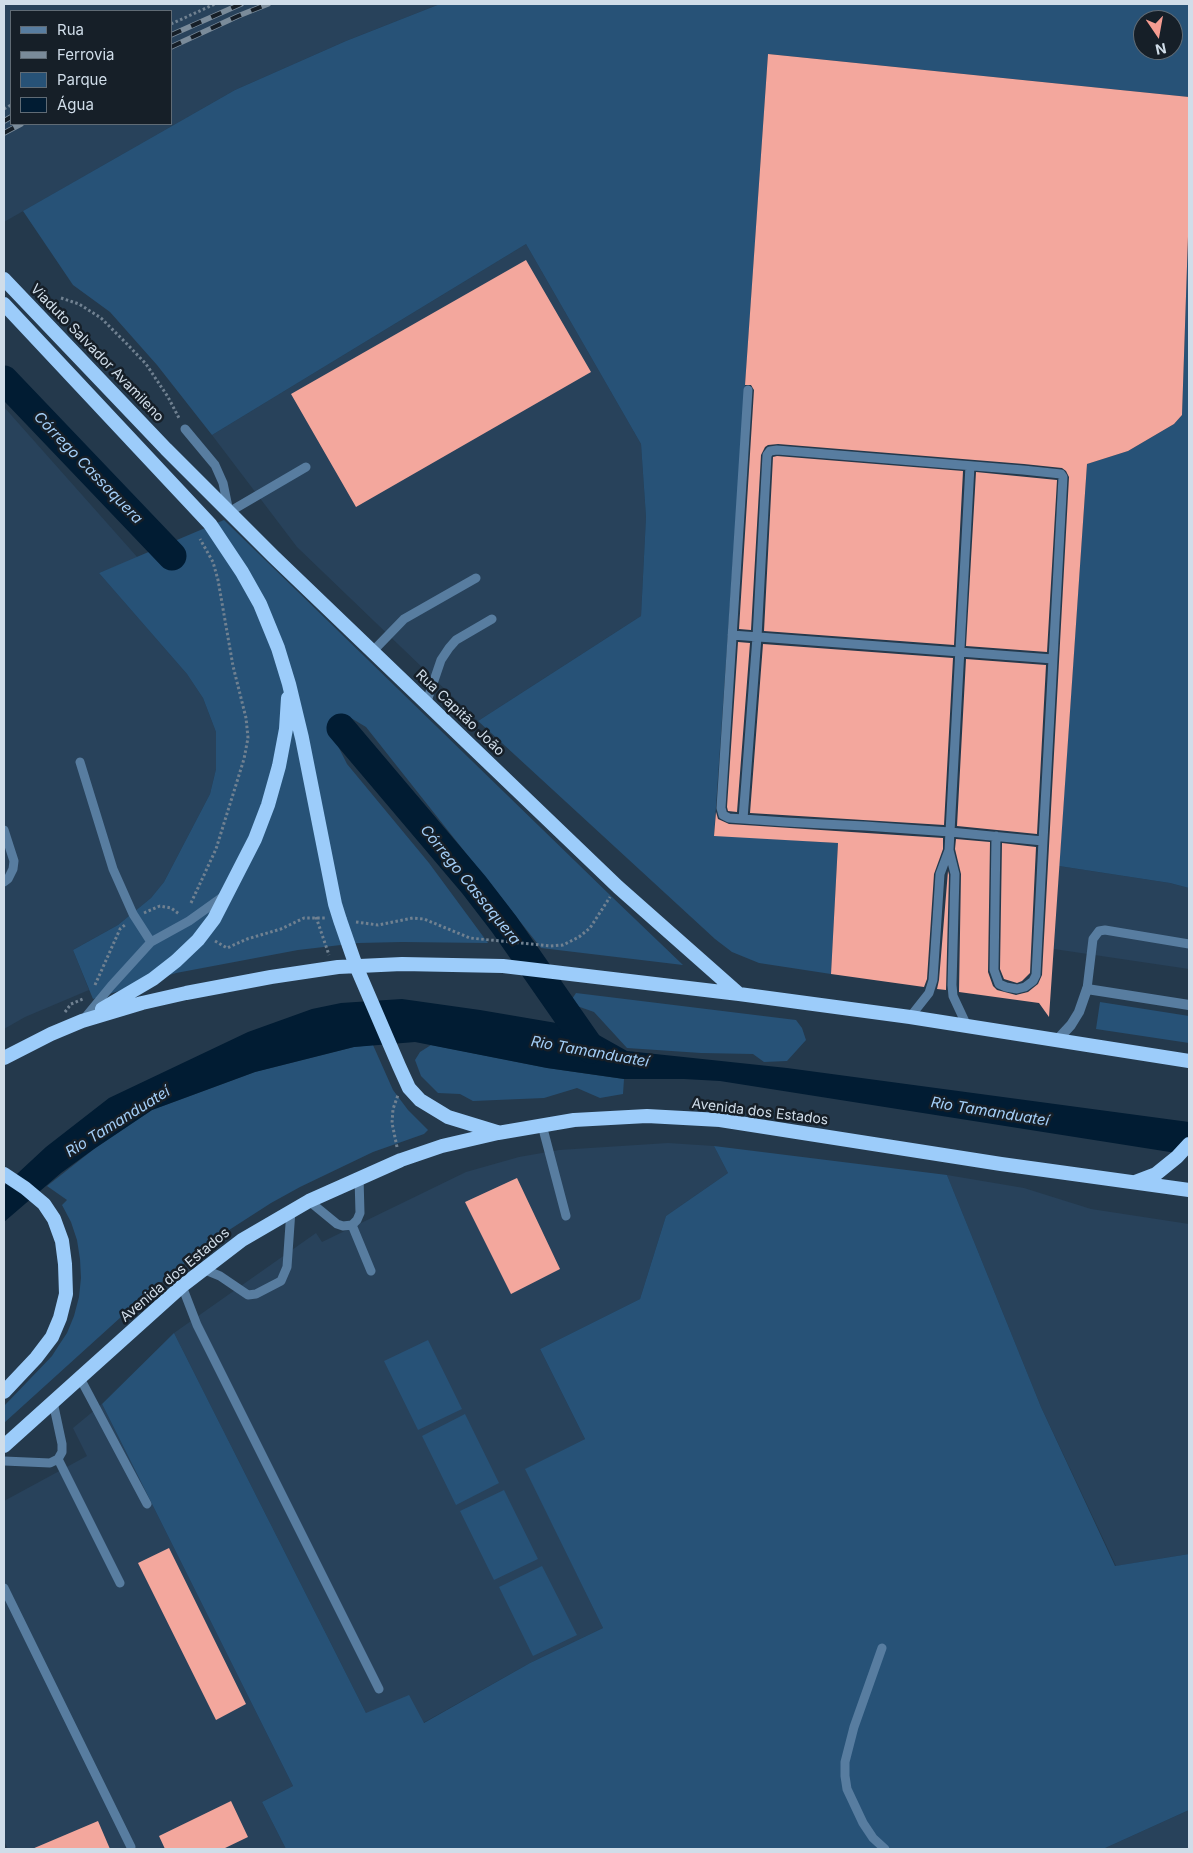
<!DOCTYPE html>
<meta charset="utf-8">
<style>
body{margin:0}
#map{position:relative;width:1193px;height:1853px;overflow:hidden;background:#24394c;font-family:Inter,sans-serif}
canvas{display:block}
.frame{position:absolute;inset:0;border:5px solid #d0dde9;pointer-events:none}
.legend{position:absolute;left:10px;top:10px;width:162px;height:115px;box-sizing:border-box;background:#161f28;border:1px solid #606b75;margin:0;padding:6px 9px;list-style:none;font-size:15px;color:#d0dde9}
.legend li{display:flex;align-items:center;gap:10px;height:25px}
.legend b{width:25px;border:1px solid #606b75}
.north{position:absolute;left:1133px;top:10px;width:50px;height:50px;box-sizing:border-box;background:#161f28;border:1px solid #606b75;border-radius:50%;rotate:168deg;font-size:14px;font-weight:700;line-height:20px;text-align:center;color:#d0dde9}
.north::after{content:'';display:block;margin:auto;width:18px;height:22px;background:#f59c91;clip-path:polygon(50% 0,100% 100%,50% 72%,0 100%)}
</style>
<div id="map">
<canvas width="1193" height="1853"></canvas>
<div class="frame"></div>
<ul class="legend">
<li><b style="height:6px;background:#587da0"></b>Rua</li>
<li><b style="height:6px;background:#7a8b9a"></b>Ferrovia</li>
<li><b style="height:14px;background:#275277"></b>Parque</li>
<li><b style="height:14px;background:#011c33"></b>Água</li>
</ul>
<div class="north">N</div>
</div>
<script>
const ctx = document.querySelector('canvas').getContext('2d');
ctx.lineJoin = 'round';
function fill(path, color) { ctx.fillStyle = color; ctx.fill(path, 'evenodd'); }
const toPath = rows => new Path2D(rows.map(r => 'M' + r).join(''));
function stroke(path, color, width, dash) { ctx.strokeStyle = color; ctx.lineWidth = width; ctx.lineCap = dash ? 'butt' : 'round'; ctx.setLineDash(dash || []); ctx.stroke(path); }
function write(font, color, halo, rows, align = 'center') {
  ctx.font = font + ' Inter,sans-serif'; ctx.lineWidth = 5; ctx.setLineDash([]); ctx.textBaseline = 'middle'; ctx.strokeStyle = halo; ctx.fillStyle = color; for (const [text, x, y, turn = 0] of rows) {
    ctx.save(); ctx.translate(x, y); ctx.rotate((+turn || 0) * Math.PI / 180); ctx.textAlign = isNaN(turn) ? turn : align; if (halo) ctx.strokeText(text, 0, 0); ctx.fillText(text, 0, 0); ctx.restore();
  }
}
fill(toPath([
 [4,4,440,4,346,41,235,90,4,222],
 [11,11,171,11,171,124,11,124],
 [526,244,641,444,646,517,641,616,478,721,297,547,212,435],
 [4,407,138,558,99,573,187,674,203,698,216,732,216,769,210,794,164,882,151,898,118,925,73,950,89,990,25,1017,4,1029],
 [1059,866,1170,883,1189,888,1189,969,1054,949],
 [668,1143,714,1146,728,1173,666,1216,640,1299,540,1349,585,1439,526,1469,603,1628,530,1663,423,1723,366,1713,174,1333,316,1233,322,1242,466,1172,519,1157,559,1150],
 [947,1175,1024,1188,1091,1209,1189,1224,1189,1554,1116,1566,1041,1407],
 [102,1404,293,1786,262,1802,286,1849,8,1849,4,1841,4,1501,87,1456,73,1428],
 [1189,1810,1189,1849,1103,1849]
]), '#28425b');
fill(toPath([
 [440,4,1189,4,1189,97,768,54,714,835,838,843,831,974,759,963,732,952,715,939,478,721,641,616,646,517,641,444,526,244,212,435,157,365,110,312,73,285,23,211,235,90,346,41],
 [1143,20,1173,20,1173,50,1143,50],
 [1189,207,1189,888,1170,883,1059,866,1087,464,1128,451,1174,424,1182,415],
 [224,520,611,896,683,965,541,948,366,727,351,718,333,736,347,764,429,863,488,943,402,942,358,943,298,950,176,973,93,999,73,950,118,925,151,898,164,882,210,794,216,769,216,732,203,698,187,674,99,573],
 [576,993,796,1020,802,1028,806,1040,787,1061,764,1062,753,1054,701,1053,627,1048,594,1012,577,1006,572,999],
 [1100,1002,1189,1016,1189,1043,1096,1029],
 [373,1045,393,1090,408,1110,428,1130,424,1134,373,1152,300,1187,271,1203,212,1241,142,1298,4,1423,4,1406,52,1356,59,1345,67,1333,74,1316,79,1297,81,1278,80,1259,77,1240,71,1222,62,1205,67,1200,47,1186,94,1149,152,1110,255,1072,354,1047],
 [431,1045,547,1068,624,1079,623,1094,600,1098,577,1088,544,1098,473,1101,460,1094,438,1093,421,1076,415,1060,420,1052],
 [714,1146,947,1175,1041,1407,1115,1566,1189,1554,1189,1810,1103,1849,286,1849,262,1802,293,1786,102,1404,174,1333,366,1713,409,1695,424,1723,530,1663,603,1628,525,1469,585,1439,540,1349,640,1299,666,1216,728,1173],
 [428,1340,462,1409,418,1430,384,1361],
 [465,1414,499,1483,456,1505,422,1436],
 [504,1490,538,1559,494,1580,460,1511],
 [542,1566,577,1635,533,1656,499,1587]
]), '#275277');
fill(toPath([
 [402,999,480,1010,574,1026,595,1033,627,1051,787,1068,1189,1122,1189,1155,720,1081,684,1079,624,1079,547,1068,415,1042,354,1047,255,1072,152,1110,94,1149,61,1173,4,1222,4,1186,46,1147,109,1098,248,1032,312,1009,341,1003]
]), '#011c33');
stroke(toPath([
 [4,380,172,556],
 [341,728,474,885,504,924,591,1049]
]), '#011c33', 29);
fill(toPath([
 [768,54,1189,97,1189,207,1182,415,1174,424,1128,451,1087,464,1049,1017,1039,1003,959,992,961,874,955,849,956,839,990,842,988,972,993,986,997,990,1016,995,1028,992,1038,984,1042,975,1069,477,1066,471,1062,468,1024,464,778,444,768,445,765,447,761,455,751,630,739,629,754,390,751,385,745,385],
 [526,260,591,372,356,507,291,394],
 [777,456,963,471,954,645,764,631,773,457],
 [976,472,1057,480,1047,652,966,646],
 [738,642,750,643,737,812,728,811,727,807],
 [763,644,953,658,944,825,750,813],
 [966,659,1046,665,1037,834,957,826],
 [716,812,718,819,729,824,943,838,943,849,934,874,927,979,924,987,831,974,838,843,714,836],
 [1002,843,1036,847,1030,973,1022,981,1017,983,1004,979,1000,969],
 [948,871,949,875,946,990,937,989,939,980],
 [517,1178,560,1269,511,1294,465,1202],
 [169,1548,246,1704,216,1720,138,1563],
 [231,1801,248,1837,223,1849,165,1849,159,1836],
 [98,1821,110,1849,32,1849]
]), '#f3a79d');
stroke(toPath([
 [171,24,215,4],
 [4,109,11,105],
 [61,298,79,304,101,318,127,344,146,364,168,397,180,420],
 [191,903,216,849,244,759,248,738,246,718,233,666,218,580,213,562,200,539],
 [144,913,160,906,171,908,179,914],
 [316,917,329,955],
 [356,922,378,925,413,918,424,919,470,938,550,946,563,945,579,937,590,928,610,897],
 [215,941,227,948,247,939,281,929,304,918,325,918],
 [95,985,120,929,126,924],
 [65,1012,71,1004,83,999],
 [397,1147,392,1123,393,1109,398,1095]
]), '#708191', 3, [2.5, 2.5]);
stroke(toPath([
 [185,429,215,465,223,483,229,512,306,467],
 [732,635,1053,659],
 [373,651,404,619,476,578],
 [426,704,441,660,449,648,456,640,492,619],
 [80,762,113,869,133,914,151,942],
 [743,819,757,637,767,455,770,451,777,450,1023,470,1061,474,1063,477,1043,841,950,832,865,826,823,824,786,822,743,819,729,818,723,815,721,808,748,390],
 [4,830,14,861,13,869,8,879,4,882],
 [996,836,994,970,999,984,1006,987,1017,989,1025,987,1033,981,1036,975,1043,841],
 [1087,989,1093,939,1099,931,1105,930,1189,944],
 [910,1017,929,993,933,980,940,874,949,850],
 [83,1020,111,986,151,942,189,921,224,896],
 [967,1026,953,996,952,985,955,874,949,850,970,466],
 [542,1125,566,1216],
 [309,1201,337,1224,343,1226,352,1225,357,1220,360,1213,359,1177],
 [352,1225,371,1271],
 [203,1269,220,1276,248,1295,256,1294,281,1281,287,1267,291,1210],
 [182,1286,197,1325,379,1689],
 [80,1378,147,1504],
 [58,1459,120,1583],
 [4,1461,50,1463,58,1459,62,1452,62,1444,53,1402],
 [4,1588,131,1847],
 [882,1648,854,1727,845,1762,845,1776,847,1789,863,1823,873,1838,885,1849]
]), '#587da0', 9);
stroke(toPath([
 [1058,1039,1071,1025,1079,1012,1087,989,1189,1005]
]), '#587da0', 10);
stroke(toPath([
 [4,279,166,449,273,556,618,887,739,994],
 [4,304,210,524,242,572,260,604,278,648,289,684,302,738,335,904,340,920,356,966,399,1066,409,1088,420,1100,448,1117,497,1132],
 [102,1009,153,979,176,961,198,940,214,919,255,839,268,805,279,766,286,729,288,698],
 [4,1058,51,1034,82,1021,142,1003,186,993,271,977,338,967,402,964,503,966,739,994,910,1017,1189,1061],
 [4,1174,25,1188,44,1204,54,1219,62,1241,65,1264,66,1294,60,1318,52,1337,36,1358,4,1392],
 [1135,1182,1156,1174,1177,1157,1189,1144],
 [4,1446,182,1286,242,1240,309,1201,401,1160,442,1146,498,1133,574,1120,647,1116,720,1120,1001,1164,1189,1190]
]), '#9cccfa', 14);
const rail = toPath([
 [171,35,241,4],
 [171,47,238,16,268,4],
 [4,121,11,117],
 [4,133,21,124]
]);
stroke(rail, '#7a8b9a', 5.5);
stroke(rail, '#161f28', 4, [11]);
write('14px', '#d0dde9', '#161f28', [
 ["Viaduto Salvador Avamileno",97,353,46],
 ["Rua Capitão João",460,713,44],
 ["Avenida dos Estados",760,1112,7],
 ["Avenida dos Estados",175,1275,-40]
]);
write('italic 15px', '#a4cff8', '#161f28', [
 ["Córrego Cassaquera",88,468,46],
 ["Córrego Cassaquera",470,885,51],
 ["Rio Tamanduateí",590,1052,10],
 ["Rio Tamanduateí",990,1112,9],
 ["Rio Tamanduateí",118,1122,-32]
]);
</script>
